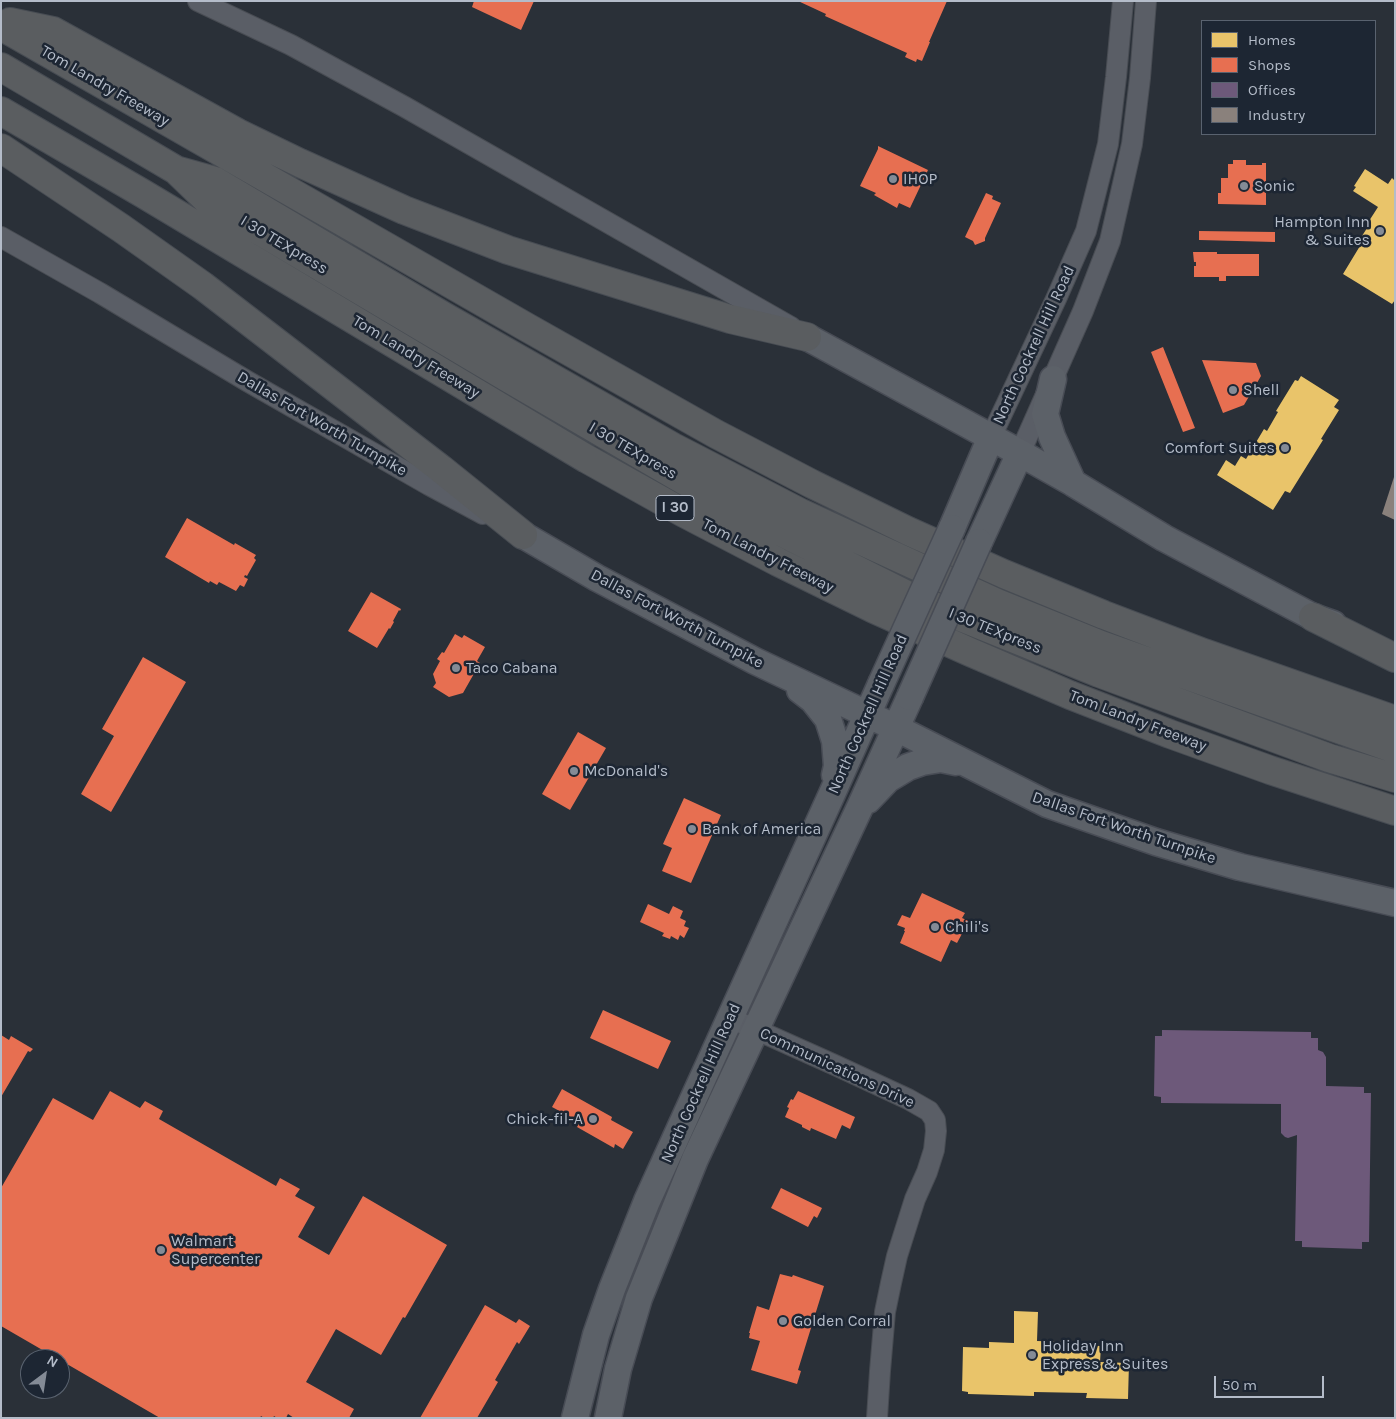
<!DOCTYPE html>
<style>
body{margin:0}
#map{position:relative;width:1396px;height:1419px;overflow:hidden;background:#2a3038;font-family:Karla,sans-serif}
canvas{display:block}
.frame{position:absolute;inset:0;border:2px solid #b4bcc9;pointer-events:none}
.legend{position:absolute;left:1201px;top:20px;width:175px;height:115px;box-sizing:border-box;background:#1d2633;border:1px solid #59626f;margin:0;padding:6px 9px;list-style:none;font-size:15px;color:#b4bcc9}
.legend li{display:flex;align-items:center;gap:10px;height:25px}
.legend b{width:25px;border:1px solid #59626f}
.north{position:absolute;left:20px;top:1349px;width:50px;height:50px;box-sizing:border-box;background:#1d2633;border:1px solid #59626f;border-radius:50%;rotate:31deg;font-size:14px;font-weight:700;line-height:20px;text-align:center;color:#b4bcc9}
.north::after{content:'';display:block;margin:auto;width:18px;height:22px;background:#848b96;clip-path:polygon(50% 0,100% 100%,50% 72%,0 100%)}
.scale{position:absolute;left:1214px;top:1376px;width:110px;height:22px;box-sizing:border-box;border:2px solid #b4bcc9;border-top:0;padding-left:6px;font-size:15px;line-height:18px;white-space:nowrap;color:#b4bcc9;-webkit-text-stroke:4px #1d2633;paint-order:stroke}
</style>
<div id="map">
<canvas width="1396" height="1419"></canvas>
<div class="frame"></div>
<ul class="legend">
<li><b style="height:14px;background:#e9c46a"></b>Homes</li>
<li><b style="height:14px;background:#e76f51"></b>Shops</li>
<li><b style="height:14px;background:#6d597a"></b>Offices</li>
<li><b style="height:14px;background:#8a817c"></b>Industry</li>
</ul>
<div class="north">N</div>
<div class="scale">50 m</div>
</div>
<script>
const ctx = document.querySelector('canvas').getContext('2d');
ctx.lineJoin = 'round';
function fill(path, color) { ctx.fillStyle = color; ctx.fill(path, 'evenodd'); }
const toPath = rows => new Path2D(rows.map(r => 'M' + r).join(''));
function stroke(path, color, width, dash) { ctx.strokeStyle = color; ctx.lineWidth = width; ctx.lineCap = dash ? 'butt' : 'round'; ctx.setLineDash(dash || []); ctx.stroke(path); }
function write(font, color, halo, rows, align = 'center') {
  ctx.font = font + ' Karla,sans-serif'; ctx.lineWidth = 5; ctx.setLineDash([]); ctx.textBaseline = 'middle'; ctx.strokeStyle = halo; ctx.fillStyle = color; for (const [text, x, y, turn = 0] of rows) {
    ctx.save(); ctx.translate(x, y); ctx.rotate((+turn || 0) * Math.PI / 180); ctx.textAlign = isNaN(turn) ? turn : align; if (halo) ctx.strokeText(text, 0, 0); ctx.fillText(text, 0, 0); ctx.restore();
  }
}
fill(toPath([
 [1365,169,1388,184,1392,178,1394,180,1395,178,1395,300,1392,304,1343,274,1363,241,1360,239,1371,222,1369,221,1378,207,1353,191,1356,187,1354,186],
 [1301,376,1339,400,1334,407,1339,410,1321,439,1323,440,1290,493,1285,491,1273,510,1217,475,1226,460,1235,466,1241,456,1246,459,1264,429,1267,431,1278,412,1276,411,1295,380,1298,381],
 [1014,1311,1038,1312,1037,1341,1069,1342,1069,1345,1101,1346,1100,1362,1129,1363,1128,1399,1086,1398,1087,1393,1034,1392,1034,1396,968,1394,968,1392,962,1391,963,1347,989,1348,989,1342,1014,1343]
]), '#e9c46a');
fill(toPath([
 [474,1,534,1,521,30,472,7],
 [798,1,947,1,929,42,930,42,922,61,917,59,916,62,905,57,907,53,825,16,826,14],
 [878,146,928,170,910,208,899,203,897,208,874,195,876,193,860,186,878,149],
 [1233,160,1246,160,1246,165,1262,165,1262,163,1266,163,1266,205,1218,204,1218,193,1221,193,1221,178,1228,178,1228,164,1233,164],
 [986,193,993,196,992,199,1001,203,985,238,985,241,975,245,973,241,965,237],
 [1199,231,1275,232,1275,242,1199,240],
 [1193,252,1217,252,1217,254,1259,254,1259,276,1226,276,1226,281,1219,281,1219,277,1194,277,1194,266,1196,266,1196,262,1194,262],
 [1163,347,1195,428,1183,432,1151,352],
 [1202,360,1256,363,1261,376,1244,405,1223,413],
 [187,518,234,545,235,543,256,555,254,558,256,560,247,576,245,575,244,577,248,579,244,587,240,585,236,591,219,582,217,585,210,581,209,583,165,557],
 [371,592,401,609,400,611,399,610,393,621,394,622,390,629,389,628,377,648,348,631],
 [455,634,462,638,464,635,485,647,477,661,480,663,463,693,449,697,433,687,436,683,433,674,440,661,437,659,442,652,444,653],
 [143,657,186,682,111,812,81,794,114,736,102,729],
 [578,732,606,748,570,810,542,794],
 [684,798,721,815,691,883,662,871,672,848,663,844],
 [922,893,965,913,962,918,971,922,967,931,964,930,957,943,951,940,941,962,900,943,905,931,904,931,905,928,897,925,902,915,910,918],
 [648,904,669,914,673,906,683,911,680,918,686,921,684,926,689,928,684,938,680,935,678,940,671,936,670,939,662,936,664,933,640,922],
 [603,1010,671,1041,658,1069,590,1038],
 [1,1035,9,1040,11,1036,33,1049,30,1052,28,1051,1,1097],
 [562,1089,612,1117,611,1120,633,1132,623,1149,615,1144,614,1148,577,1127,580,1122,552,1107],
 [110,1091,140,1108,145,1101,163,1111,159,1119,276,1186,280,1178,300,1189,295,1196,315,1207,298,1237,329,1255,363,1196,447,1245,405,1318,403,1317,381,1355,336,1329,306,1382,354,1409,349,1418,294,1418,288,1414,286,1418,277,1418,274,1416,273,1418,264,1418,261,1416,260,1418,160,1418,60,1360,60,1359,58,1359,1,1326,1,1188,53,1098,93,1120],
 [798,1091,855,1117,850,1129,842,1125,836,1139,811,1128,810,1131,802,1127,802,1125,785,1117,789,1108,787,1107,791,1099,793,1100],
 [781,1188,822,1208,817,1218,814,1216,808,1227,771,1208],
 [780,1274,792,1277,793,1275,824,1286,798,1370,801,1371,797,1384,751,1370,760,1341,749,1338,750,1333,749,1333,757,1306,769,1310],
 [485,1305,516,1323,519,1319,530,1326,519,1344,517,1342,495,1380,498,1382,477,1418,420,1418]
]), '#e76f51');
fill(toPath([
 [1162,1030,1311,1032,1311,1038,1318,1038,1318,1050,1323,1052,1326,1057,1326,1086,1364,1087,1364,1093,1371,1093,1369,1242,1362,1242,1362,1249,1302,1247,1302,1241,1295,1241,1297,1135,1288,1138,1285,1137,1281,1133,1281,1104,1161,1103,1161,1097,1154,1096,1155,1036,1162,1036]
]), '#6d597a');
fill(toPath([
 [1394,477,1395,477,1395,520,1382,514]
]), '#8a817c');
const minor = toPath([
 [198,1,291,45,405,107,791,327],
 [1,237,100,293,247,381,429,485,483,514],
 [991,437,1056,299,1086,231,1108,144,1116,77,1123,1],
 [1020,453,1083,311,1110,241,1132,144,1140,78,1146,1],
 [730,1018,837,1066,908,1099,929,1111,935,1120,936,1131,934,1150,927,1172,915,1199,897,1256,891,1283,885,1312,880,1371,877,1418]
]);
const major = toPath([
 [807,337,1020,453,1073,483,1164,538,1313,617,1333,624],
 [1053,379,1045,414,1052,437,1073,483],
 [952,528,991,437],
 [523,535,597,578,755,661,896,728,1047,804,1156,842,1240,867,1395,903],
 [979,542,1020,453],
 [800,690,813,700,828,719,835,741,837,766,835,775],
 [868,800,888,779,908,767,922,762,941,759,956,762],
 [575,1418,596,1335,612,1289,647,1201,831,796,881,684],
 [608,1418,618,1369,639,1298,695,1159,860,807,910,697]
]);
const highway = toPath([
 [10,22,53,31,238,133,300,163,404,210,508,250,730,319,807,337],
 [1,26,528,328,716,434,812,484,908,531,1004,574,1104,615,1204,653,1395,720],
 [1,67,176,170,206,199,508,378,709,495,793,538,909,596,1099,673,1329,758,1395,778],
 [1,111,142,193,587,459,682,512,778,562,874,609,970,652,1070,695,1170,734,1270,770,1395,811],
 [1,148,121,228,203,286,441,469,523,535],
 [179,171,215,181,445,317,673,447,801,513,997,603,1101,645,1395,749],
 [1313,617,1395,658]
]);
stroke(minor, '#484c53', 22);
stroke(major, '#484c55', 29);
stroke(highway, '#474c53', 30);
stroke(minor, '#5a5e66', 20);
stroke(major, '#5c6168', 26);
stroke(highway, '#5a5d60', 28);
const majorBridge = toPath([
 [881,684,952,528],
 [910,697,979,542]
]);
stroke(majorBridge, '#484c55', 29, []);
stroke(majorBridge, '#5c6168', 26);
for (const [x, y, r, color] of [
 [893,179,5,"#848b96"],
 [1244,186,5,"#848b96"],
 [1380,231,5,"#848b96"],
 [1233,390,5,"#848b96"],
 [1285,448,5,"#848b96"],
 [456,668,5,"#848b96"],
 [574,771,5,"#848b96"],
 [692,829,5,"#848b96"],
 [935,927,5,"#848b96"],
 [593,1119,5,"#848b96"],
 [161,1250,5,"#848b96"],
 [783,1321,5,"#848b96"],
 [1032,1355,5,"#848b96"]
]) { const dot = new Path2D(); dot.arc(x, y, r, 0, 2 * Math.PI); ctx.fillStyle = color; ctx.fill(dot); stroke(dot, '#1d2633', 2); }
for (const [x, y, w] of [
 [675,508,38]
]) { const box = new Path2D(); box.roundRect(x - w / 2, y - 12.5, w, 25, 4); ctx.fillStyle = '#1d2633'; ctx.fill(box); stroke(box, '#b4bcc9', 1); }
write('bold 15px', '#b4bcc9', null, [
 ["I 30",675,508]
]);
write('16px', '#b4bcc9', '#1d2633', [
 ["Tom Landry Freeway",105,86,30],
 ["I 30 TEXpress",284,245,31],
 ["North Cockrell Hill Road",1034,345,-65],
 ["Tom Landry Freeway",416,357,31],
 ["Dallas Fort Worth Turnpike",322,424,30],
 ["I 30 TEXpress",633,451,30],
 ["Tom Landry Freeway",768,556,27],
 ["Dallas Fort Worth Turnpike",677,619,28],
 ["I 30 TEXpress",995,631,22],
 ["North Cockrell Hill Road",868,714,-66],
 ["Tom Landry Freeway",1138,721,21],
 ["Dallas Fort Worth Turnpike",1124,828,19],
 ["Communications Drive",837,1068,25],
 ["North Cockrell Hill Road",701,1083,-66]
]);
write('16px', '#b4bcc9', '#1d2633', [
 ["IHOP",903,179],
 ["Sonic",1254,186],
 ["Hampton Inn",1370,222,"right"],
 ["& Suites",1370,240,"right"],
 ["Shell",1243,390],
 ["Comfort Suites",1275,448,"right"],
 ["Taco Cabana",466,668],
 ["McDonald's",584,771],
 ["Bank of America",702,829],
 ["Chili's",945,927],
 ["Chick-fil-A",583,1119,"right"],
 ["Walmart",171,1241],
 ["Supercenter",171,1259],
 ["Golden Corral",793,1321],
 ["Holiday Inn",1042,1346],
 ["Express & Suites",1042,1364]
], 'left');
</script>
